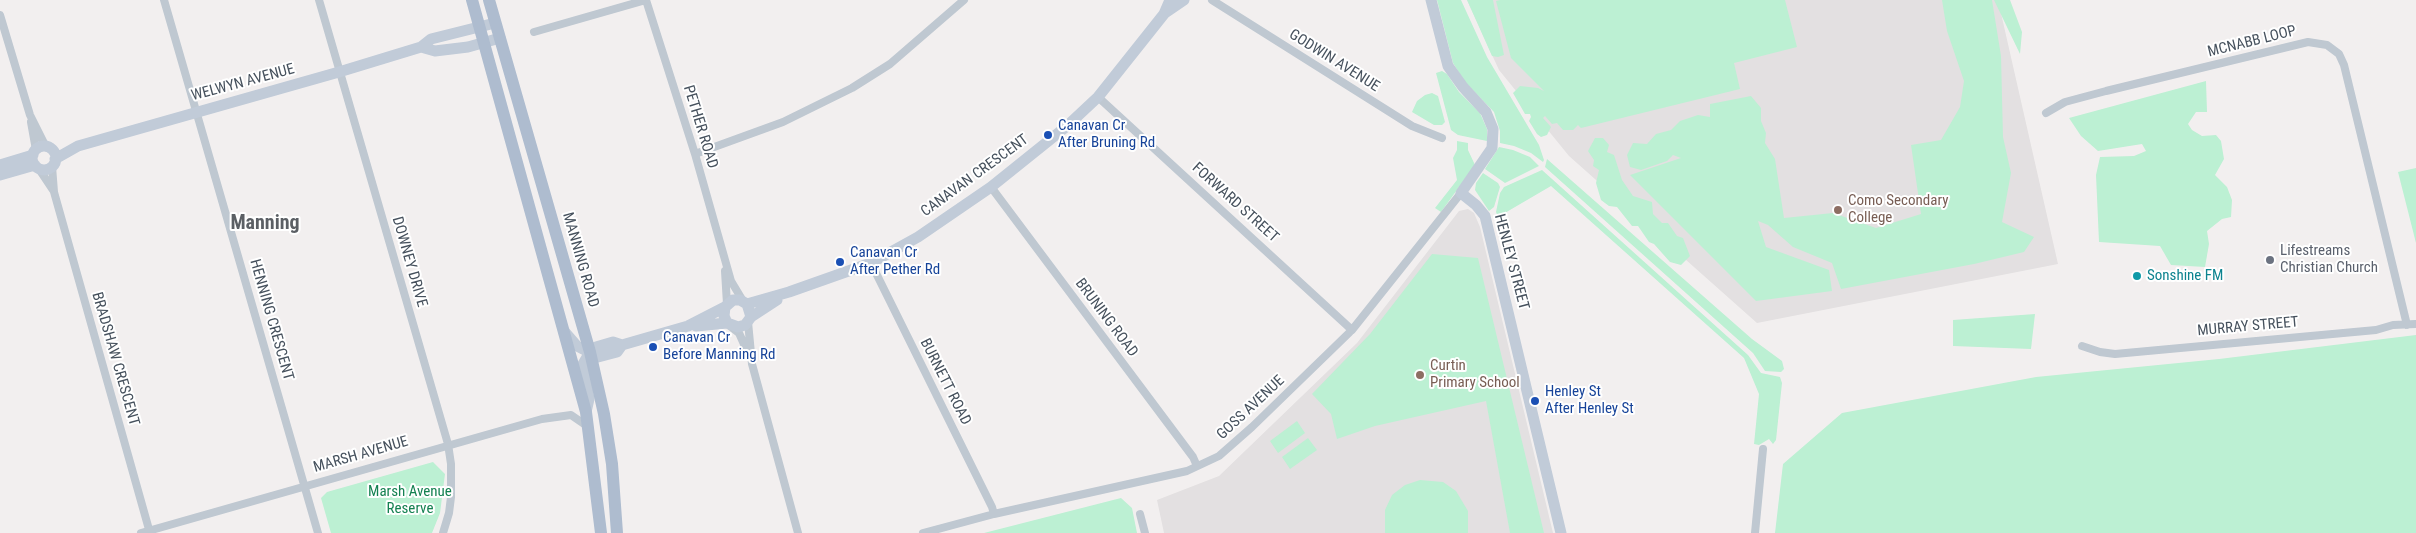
<!DOCTYPE html>
<style>
body{margin:0}
canvas{display:block;background:#f2efef}
</style>
<canvas width="2416" height="533"></canvas>
<script>
const ctx = document.querySelector('canvas').getContext('2d');
ctx.lineJoin = 'round';
function fill(path, color) { ctx.fillStyle = color; ctx.fill(path, 'evenodd'); }
const toPath = rows => new Path2D(rows.map(r => 'M' + r).join(''));
function stroke(path, color, width, dash) { ctx.strokeStyle = color; ctx.lineWidth = width; ctx.lineCap = dash ? 'butt' : 'round'; ctx.setLineDash(dash || []); ctx.stroke(path); }
function write(font, color, halo, rows, align = 'center') {
  ctx.font = font + ' "Roboto Condensed",sans-serif'; ctx.lineWidth = 4; ctx.setLineDash([]); ctx.textBaseline = 'middle'; ctx.strokeStyle = halo; ctx.fillStyle = color; for (const [text, x, y, turn = 0] of rows) {
    ctx.save(); ctx.translate(x, y); ctx.rotate((+turn || 0) * Math.PI / 180); ctx.textAlign = isNaN(turn) ? turn : align; if (halo) ctx.strokeText(text, 0, 0); ctx.fillText(text, 0, 0); ctx.restore();
  }
}
fill(toPath([
 [1467,0,1998,0,2058,264,1757,323,1569,156,1499,70],
 [1468,209,1474,213,1480,227,1553,533,1164,533,1157,500,1219,476,1357,343,1459,211]
]), '#e3e0e1');
fill(toPath([
 [1437,0,1461,0,1487,57,1539,145,1544,160,1543,162,1531,153,1514,146,1500,143,1500,131,1494,112,1465,82,1453,63],
 [1467,0,1493,0,1504,55,1498,57,1492,56],
 [1500,0,1785,0,1797,47,1734,63,1740,89,1581,128,1578,125,1573,130,1563,130,1557,123,1552,124,1545,116,1543,118,1551,127,1547,135,1541,137,1537,134,1529,121,1531,117,1530,114,1525,114,1513,93,1520,86,1538,88,1544,91,1511,58,1496,1],
 [1942,0,1992,0,2001,56,2003,137,2011,173,2002,222,2034,237,2024,252,1974,264,1841,289,1832,263,1793,247,1768,225,1758,221,1766,247,1829,270,1832,291,1756,301,1630,175,1681,158,1673,155,1667,161,1641,170,1630,167,1627,155,1633,143,1647,144,1656,134,1671,130,1680,121,1698,115,1710,117,1710,104,1751,96,1761,108,1761,121,1766,133,1765,143,1775,159,1784,218,1833,213,1876,228,1921,214,1911,145,1941,140,1960,107,1964,81,1947,31],
 [1994,0,2010,0,2022,32,2020,54],
 [1442,71,1447,74,1459,92,1480,113,1487,129,1487,141,1458,135,1451,130,1436,73],
 [2206,81,2207,112,2196,112,2188,124,2192,130,2202,136,2216,135,2221,141,2224,159,2215,175,2227,187,2232,200,2231,217,2222,219,2207,231,2209,244,2205,267,2171,265,2160,246,2099,242,2096,175,2100,157,2134,156,2146,151,2142,144,2098,151,2081,136,2069,118],
 [1432,93,1438,96,1445,122,1442,125,1434,125,1412,112,1417,101,1425,95],
 [1595,138,1603,138,1609,145,1607,152,1614,155,1622,180,1633,196,1652,202,1653,214,1662,223,1668,223,1677,236,1683,238,1690,256,1681,265,1670,262,1654,244,1649,242,1638,226,1632,226,1617,207,1609,206,1601,200,1596,183,1599,170,1593,166,1594,160,1588,151],
 [1457,141,1468,143,1468,150,1475,165,1441,212,1435,208,1457,180,1453,158,1457,150],
 [1499,147,1513,150,1530,157,1539,166,1505,183,1485,169],
 [1547,159,1752,339,1782,361,1784,369,1781,372,1765,371,1753,353,1545,167],
 [2416,168,2416,243,2398,172],
 [1542,170,1748,355,1761,373,1780,377,1782,383,1776,440,1773,444,1769,439,1759,445,1754,444,1759,394,1744,358,1551,186,1498,217,1496,212,1500,193,1504,187],
 [1483,173,1498,183,1500,187,1494,207,1489,211,1475,190,1476,183],
 [1432,254,1478,258,1544,533,1510,533,1486,401,1375,426,1337,439,1331,414,1312,394,1370,334],
 [2035,314,2031,349,1953,346,1953,320],
 [2416,335,2416,533,1775,533,1783,464,1842,413,2036,377,2219,359],
 [1297,421,1305,433,1278,453,1270,441],
 [1308,438,1317,450,1290,469,1282,457],
 [433,462,445,474,440,513,432,533,331,533,321,498,327,492],
 [1420,480,1443,482,1456,491,1468,511,1468,533,1385,533,1385,510,1392,495,1405,485],
 [1121,498,1132,508,1137,533,984,533]
]), '#bcf0d3');
stroke(toPath([
 [164,0,318,533],
 [319,0,448,444,451,464,451,497,449,513,443,533],
 [646,0,695,154,731,281,743,301],
 [1212,0,1412,126,1442,138],
 [0,15,30,115,46,147],
 [534,32,646,0],
 [1098,97,1352,330],
 [2046,113,2065,102,2106,91,2308,42,2327,45,2339,54,2344,65,2407,325],
 [31,122,36,150],
 [695,154,783,122,852,88,890,64,964,0],
 [52,166,54,192,150,533],
 [39,169,53,190],
 [991,187,1193,457,1197,466],
 [871,263,992,507,994,514],
 [725,271,727,304],
 [748,322,752,364,798,533],
 [730,326,739,333,748,353],
 [2082,346,2100,352,2115,354,2376,330,2393,325,2416,324],
 [1140,514,1145,533],
 [141,533,542,419,571,415,587,426],
 [923,533,994,514,1187,471,1219,456,1252,427,1352,330,1461,193],
 [1755,533,1763,449]
]), '#bfc8d1', 8);
stroke(toPath([
 [1431,0,1448,66,1463,87,1486,112,1493,129,1492,148,1461,193,1476,205,1485,216,1561,533],
 [1165,13,1184,0],
 [421,47,435,51,468,47,500,38],
 '32 158a12 12 0 1 1 24 0a12 12 0 1 1-24 0Z',
 [55,159,78,146,339,72,421,47,431,39,495,23],
 [0,165,33,155],
 [0,175,35,165],
 [747,304,789,292,871,263,918,237,991,187,1067,126,1098,97,1164,14,1170,0],
 [725,307,724,316,727,323,738,327,745,325,751,317,777,300],
 [696,326,727,323],
 [564,331,577,346,598,357,617,352,622,345],
 [586,412,589,399,583,364,590,352,596,347,613,342,622,345,688,326,725,307,733,300,740,300,747,304,751,317]
]), '#c1cbd8', 11);
stroke(toPath([
 [472,0,586,412,601,533],
 [489,0,590,352,604,414,612,464,617,533]
]), '#aebccf', 12);
for (const [x, y, r, color] of [
 [1048,135,5,"#1a4fb4"],
 [1838,210,5,"#8d6e63"],
 [2270,260,5,"#6b7280"],
 [840,262,5,"#1a4fb4"],
 [2137,276,5,"#0f9aa8"],
 [653,347,5,"#1a4fb4"],
 [1420,375,5,"#8d6e63"],
 [1535,401,5,"#1a4fb4"]
]) { const dot = new Path2D(); dot.arc(x, y, r, 0, 2 * Math.PI); ctx.fillStyle = color; ctx.fill(dot); stroke(dot, '#fff', 2); }
write('15px', '#46515d', '#fff', [
 ["MCNABB LOOP",2252,42,-14],
 ["GODWIN AVENUE",1334,61,32],
 ["WELWYN AVENUE",243,83,-15],
 ["PETHER ROAD",700,127,73],
 ["CANAVAN CRESCENT",975,176,-36],
 ["FORWARD STREET",1235,203,42],
 ["MANNING ROAD",580,260,74],
 ["DOWNEY DRIVE",409,262,74],
 ["HENLEY STREET",1511,262,75],
 ["BRUNING ROAD",1106,318,53],
 ["HENNING CRESCENT",271,320,74],
 ["MURRAY STREET",2248,327,-5],
 ["BRADSHAW CRESCENT",115,359,74],
 ["BURNETT ROAD",945,382,63],
 ["GOSS AVENUE",1251,408,-43],
 ["MARSH AVENUE",361,455,-16]
]);
write('15px', '#164399', '#fff', [
 ["Canavan Cr",1058,126],
 ["After Bruning Rd",1058,143],
 ["Canavan Cr",850,253],
 ["After Pether Rd",850,270],
 ["Canavan Cr",663,338],
 ["Before Manning Rd",663,355],
 ["Henley St",1545,392],
 ["After Henley St",1545,409]
], 'left');
write('15px', '#785e54', '#fff', [
 ["Como Secondary",1848,201],
 ["College",1848,218],
 ["Curtin",1430,366],
 ["Primary School",1430,383]
], 'left');
write('15px', '#5b616d', '#fff', [
 ["Lifestreams",2280,251],
 ["Christian Church",2280,268]
], 'left');
write('15px', '#0d838f', '#fff', [
 ["Sonshine FM",2147,276]
], 'left');
write('15px', '#148151', '#fff', [
 ["Marsh Avenue",410,492],
 ["Reserve",410,509]
]);
write('bold 20px', '#5b5f64', '#fff', [
 ["Manning",265,224]
]);
</script>
